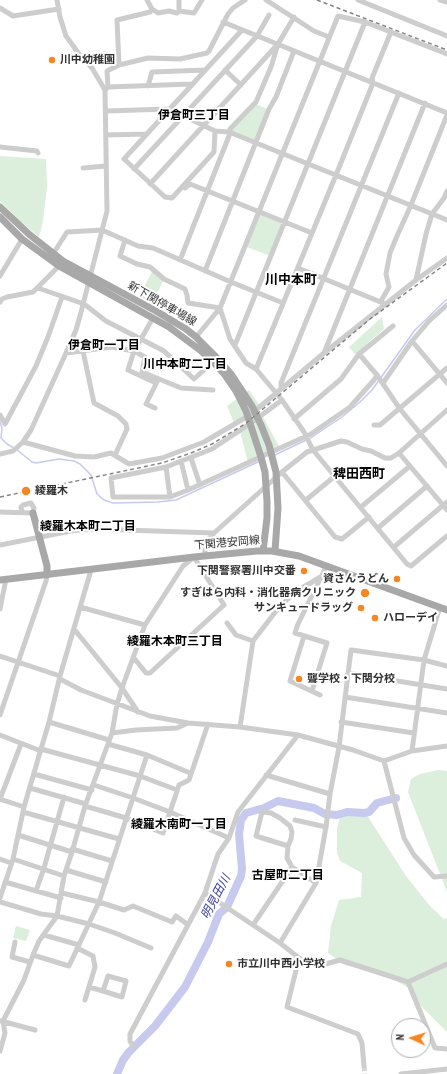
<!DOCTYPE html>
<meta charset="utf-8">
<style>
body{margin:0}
#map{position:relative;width:447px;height:1074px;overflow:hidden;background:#fff;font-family:"PT Sans Narrow",sans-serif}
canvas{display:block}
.north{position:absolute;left:391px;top:1018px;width:40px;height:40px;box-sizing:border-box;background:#fff;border:1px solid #acacac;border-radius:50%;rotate:274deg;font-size:11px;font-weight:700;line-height:16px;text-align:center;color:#303030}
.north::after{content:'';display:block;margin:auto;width:14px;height:18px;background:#f58723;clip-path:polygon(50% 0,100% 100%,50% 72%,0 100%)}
</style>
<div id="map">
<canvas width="447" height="1074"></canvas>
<div class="north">N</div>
</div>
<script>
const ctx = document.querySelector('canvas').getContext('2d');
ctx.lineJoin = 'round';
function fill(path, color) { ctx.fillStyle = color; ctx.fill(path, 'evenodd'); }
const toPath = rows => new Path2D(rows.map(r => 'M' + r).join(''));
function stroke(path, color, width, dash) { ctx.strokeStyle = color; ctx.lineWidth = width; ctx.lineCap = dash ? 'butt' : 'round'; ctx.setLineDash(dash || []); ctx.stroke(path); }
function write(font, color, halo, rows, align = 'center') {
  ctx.font = font + ' "PT Sans Narrow","Noto Sans JP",sans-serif'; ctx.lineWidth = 4; ctx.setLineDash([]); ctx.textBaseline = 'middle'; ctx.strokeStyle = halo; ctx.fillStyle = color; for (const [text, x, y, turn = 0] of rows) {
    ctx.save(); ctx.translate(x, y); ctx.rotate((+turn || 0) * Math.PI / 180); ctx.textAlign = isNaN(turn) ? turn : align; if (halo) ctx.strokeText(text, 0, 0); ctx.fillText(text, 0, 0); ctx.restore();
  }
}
fill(toPath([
 [256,104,267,109,255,140,231,131],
 [0,156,46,159,47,187,43,221,39,237,18,219,0,201],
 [260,214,282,222,270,256,247,247],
 [153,270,164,279,152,303,139,296],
 [382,317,384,329,371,340,356,355,349,347],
 [249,390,260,406,235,425,227,406],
 [262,415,280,448,248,463,240,431],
 [438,770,447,771,447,892,408,792,411,779,420,774],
 [363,809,406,876,430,906,444,919,447,918,447,1032,420,1005,409,988,385,975,345,965,328,953,331,926,339,900,361,897,362,873,340,861,337,853,337,828,341,813,347,811],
 [16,926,30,930,26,941,13,938]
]), '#dceedc');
stroke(toPath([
 [0,422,2,428,1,438,7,444,14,448],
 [309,439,342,417,360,402,372,390,415,330,447,299],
 [17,450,32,462,36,463,59,459,74,461,80,464,91,475,97,494,104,500,113,503,158,502,176,500,260,461],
 [275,455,306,440]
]), '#c7c9ef', 1.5);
stroke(toPath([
 [117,1074,123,1060,129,1052,155,1026,185,987,208,942,219,914,227,907,241,876,242,869,239,834,241,820,246,813,264,808,278,801,314,808,325,814,337,815,347,812,364,813,369,812,377,803,396,798]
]), '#c7c9ef', 8);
stroke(toPath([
 [364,1066,365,1074]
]), '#d6d6d6', 5, [5, 2.5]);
stroke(toPath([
 [266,0,314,31,329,37],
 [358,0,447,36],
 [440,0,447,2],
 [0,8,13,16,59,9],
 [152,9,158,13,169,11,177,13,179,11,179,0],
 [179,11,194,13,202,0],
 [223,22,447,113],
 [119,65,117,20,150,12,152,9,147,0],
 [225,70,241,85],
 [148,86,152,72,205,70],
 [108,87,192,84],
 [105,90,108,87,107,71,119,65,148,58,180,59,207,53,209,51,228,14,233,8,245,0],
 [106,111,169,109,215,131,229,132,447,220],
 [215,131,214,152,172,198,165,197,124,159,242,30],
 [106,135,146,134],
 [0,147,37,151,38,153],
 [83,168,106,166],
 [134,169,257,36,269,15],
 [150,184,278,44,294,17],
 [185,188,190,184,312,233],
 [125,240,120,256,137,264,150,267,164,279,185,289,187,295,188,303,220,308,230,339,246,363,256,369,282,400,304,432,313,450,407,564,411,566,447,536],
 [53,254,67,232,102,230,138,246,153,248,231,282,283,303],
 [180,260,229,136,230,129,256,102,271,67,278,44],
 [298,268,383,303],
 [205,271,269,109,276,97,294,51],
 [0,276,22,239],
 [416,280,426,234,432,214,444,198,447,191],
 [38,288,84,304,106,321,164,351,194,379,215,360],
 [381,301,389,287,386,274,390,253,397,236,411,205,447,115],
 [0,302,2,299,7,297,33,292,59,266],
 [153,318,134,351,128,370,156,383],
 [196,337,220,308,338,16,365,22,447,54],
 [412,341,447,383],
 [235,345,365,22],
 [83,351,94,403,118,416,126,424,127,429,115,455],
 [66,353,112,347,134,351,145,357,142,372,181,388,213,390],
 [324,353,425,103],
 [359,354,377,375,400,409,447,466],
 [256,369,336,175,373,83,372,78,391,32],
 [383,383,412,341,429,321,447,305],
 [281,388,281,383,399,93],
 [282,400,251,423,212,449,166,467,111,478,113,497,170,497,188,490,311,434,350,407,374,380,377,375],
 [155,408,146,404,158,380],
 [0,415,5,424,36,366,48,337,62,297],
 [294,419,341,379,359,354,393,326],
 [374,425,380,425,447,368],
 [23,442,75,456,94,457,111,453,129,464,162,458,204,442,250,415,324,353,416,280,447,258],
 [399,453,447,510],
 [0,454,13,451,23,442,31,430,66,353,76,330,80,316,107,211,105,90,92,68,79,54,66,36,60,17,57,0],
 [191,458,200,485],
 [181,461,188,490],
 [166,467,170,497],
 [282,472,335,537,342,539,369,517],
 [306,500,335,476],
 [361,507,410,466],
 [0,512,33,513,34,508,31,503,23,505,21,507,22,512],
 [378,528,427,486],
 [0,545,71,531,94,529,214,533],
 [394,547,447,502],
 [205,556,205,548,207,541,214,533,282,472,307,452,341,441,347,442,362,449,371,451,385,458,391,458,399,453,447,410],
 [91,570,60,676,49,722,109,740],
 [80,607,145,625],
 [0,609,6,579],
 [227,623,236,635,253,641],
 [74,629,122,688,138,712],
 [304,636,290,681,320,695],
 [0,656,60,676],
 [348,673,447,689],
 [60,679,81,690,150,716,188,723,240,727,298,735,353,750,384,761,412,751,447,746],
 [312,691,327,643,295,633,298,624,326,567],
 [345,697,447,713],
 [0,715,46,581,47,575],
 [49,722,41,749,140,776,177,790],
 [341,722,414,733],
 [240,727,253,641,280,606,297,591,322,576],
 [112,733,136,730,177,728,188,723],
 [0,735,41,751],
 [108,744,147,755,190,773],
 [412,751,424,660,440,607],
 [384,761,404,838,414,855,434,877,447,876],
 [34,774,92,790],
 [266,775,330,794],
 [94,785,133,798,170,812,229,838],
 [30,788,86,804],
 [0,799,21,744],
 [0,799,24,807],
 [85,806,126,818,163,833,179,785,189,780,208,724],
 [23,812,119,839],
 [295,820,326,827],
 [18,835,72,852],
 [288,846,291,839,292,832,290,826,280,818,271,813,262,812,256,836,288,846,287,858,292,867],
 [72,849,112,861],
 [0,859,11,863],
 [13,859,64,876],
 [66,870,106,882],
 [5,882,61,898],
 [36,891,44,868,64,797],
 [62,893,99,902,124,910,133,906,172,922,176,916,187,924],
 [205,893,280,943,299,958,310,963,322,965,340,960,408,982,447,964],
 [0,898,13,859,24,807,41,749],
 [0,902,41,914,57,916,89,924,115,933,151,948],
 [253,925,292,867,316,883],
 [44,935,79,945],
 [15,942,12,957,30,962],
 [280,943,316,883,326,827,330,794,339,747,351,650,424,660,447,666],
 [77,948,93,956,95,967,85,1000],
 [33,955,69,966,99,902,147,755],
 [299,958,287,1007,358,1034,362,1043,364,1066],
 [408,982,435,1048,447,1049],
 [89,987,103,991,122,997,126,981,108,976,103,991],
 [1,1021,35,1030],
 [134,1047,130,1041,130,1034,205,893,218,854,229,838,238,812,298,735],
 [0,1051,5,1033,3,1021,24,980,33,955,39,941,57,916,64,876,72,852,85,806,112,733,117,704,122,688,145,625,183,566,194,557,224,605,150,673,146,673,134,658],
 [401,1074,447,1069]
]), '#cdcdcd', 5);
stroke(toPath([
 [0,207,30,235,63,261,156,311,186,329,196,337,217,358,231,374,252,406,261,425,269,445,276,472,278,508,275,551],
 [0,217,22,239,59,266,169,327,200,350,215,364,225,375,236,391,246,411,261,457,265,472,267,501,267,518,263,551],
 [33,513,47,566,47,575],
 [0,580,194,557,257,551,272,551,299,556,447,610]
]), '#a8a8a8', 7);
stroke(toPath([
 [317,0,447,50],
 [0,497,162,463,191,453,212,444,245,424,370,319,447,263]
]), '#858585', 1.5, [4, 3]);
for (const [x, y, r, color] of [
 [52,60,4,"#f58723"],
 [26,491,5,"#f58723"],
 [304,571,4,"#f58723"],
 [397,579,4,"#f58723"],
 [365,593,5,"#f58723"],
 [361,608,4,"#f58723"],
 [375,618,4,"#f58723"],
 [299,679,4,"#f58723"],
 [229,964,4,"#f58723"]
]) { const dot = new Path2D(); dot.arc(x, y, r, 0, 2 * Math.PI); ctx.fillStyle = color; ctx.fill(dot); stroke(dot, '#fff', 1.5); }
write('bold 11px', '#303030', '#fff', [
 ["川中幼稚園",60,60],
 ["綾羅木",35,491],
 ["下関警察署川中交番",296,571,"right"],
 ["資さんうどん",389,579,"right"],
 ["すぎはら内科・消化器病クリニック",356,593,"right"],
 ["サンキュードラッグ",353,608,"right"],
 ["ハローデイ",383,618],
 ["聾学校・下関分校",307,679],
 ["市立川中西小学校",237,964]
], 'left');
write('11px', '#303030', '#fff', [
 ["新下関停車場線",162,304,30],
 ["下関港安岡線",227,543,-5]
]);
write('bold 12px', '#000', '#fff', [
 ["伊倉町三丁目",194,116],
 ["伊倉町一丁目",104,346],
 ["川中本町二丁目",185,365],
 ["綾羅木本町二丁目",88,527],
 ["綾羅木本町三丁目",175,642],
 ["綾羅木南町一丁目",179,825],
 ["古屋町二丁目",288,876]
]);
write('italic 12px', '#363c99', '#fff', [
 ["明見田川",216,897,-62]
]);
write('bold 13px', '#000', '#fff', [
 ["川中本町",291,280],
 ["稗田西町",359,474]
]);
</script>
